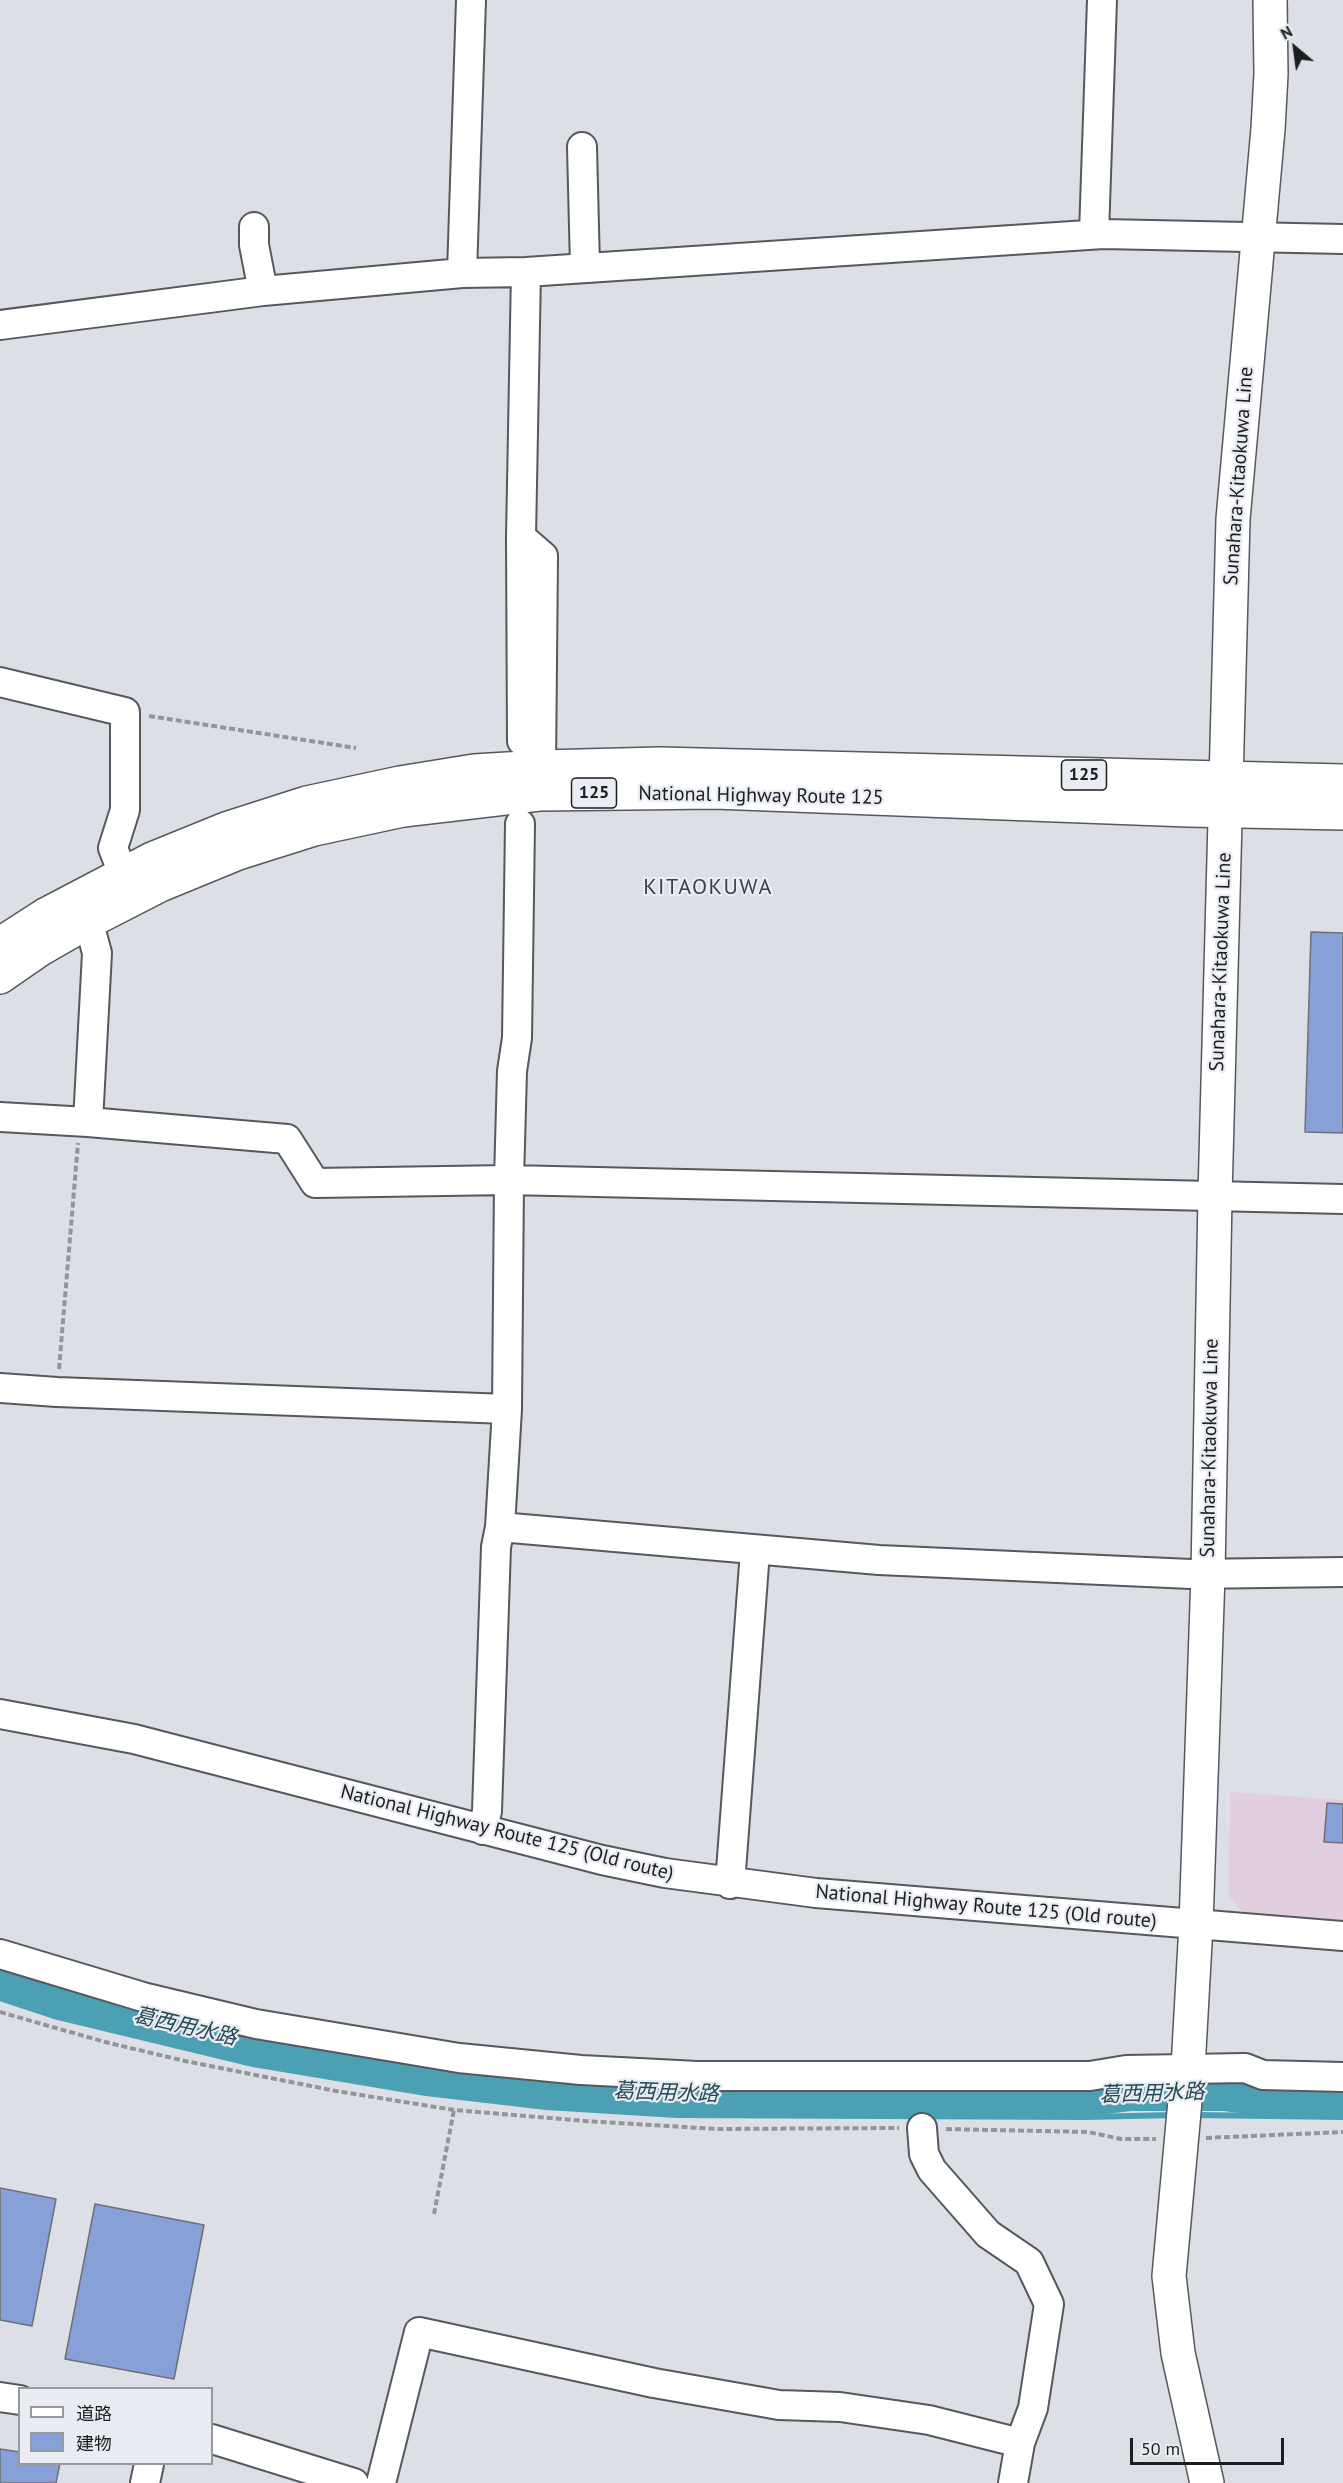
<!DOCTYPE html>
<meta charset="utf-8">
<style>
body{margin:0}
#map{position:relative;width:1343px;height:2483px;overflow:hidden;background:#dcdfe5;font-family:"PT Sans","Noto Sans JP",sans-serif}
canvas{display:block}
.legend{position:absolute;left:18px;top:2387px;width:195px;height:78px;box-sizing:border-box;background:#e9ecf2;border:2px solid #97999e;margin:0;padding:8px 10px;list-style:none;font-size:18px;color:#1c1d1f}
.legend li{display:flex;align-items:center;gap:12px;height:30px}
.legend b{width:30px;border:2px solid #97999e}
.north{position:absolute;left:1265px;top:18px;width:60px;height:60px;-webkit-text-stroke:4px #e9ecf2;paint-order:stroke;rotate:331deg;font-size:16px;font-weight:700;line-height:24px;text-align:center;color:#1c1d1f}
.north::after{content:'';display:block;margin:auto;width:21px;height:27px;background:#1c1d1f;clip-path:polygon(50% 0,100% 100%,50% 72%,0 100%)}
.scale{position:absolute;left:1130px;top:2438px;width:154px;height:27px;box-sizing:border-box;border:3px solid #1c1d1f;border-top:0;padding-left:8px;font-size:18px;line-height:21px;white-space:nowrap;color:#1c1d1f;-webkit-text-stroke:4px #e9ecf2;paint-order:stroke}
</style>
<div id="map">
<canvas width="1343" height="2483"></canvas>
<ul class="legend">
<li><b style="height:8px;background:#fff"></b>道路</li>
<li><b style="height:16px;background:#87a0d8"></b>建物</li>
</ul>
<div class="north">N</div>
<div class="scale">50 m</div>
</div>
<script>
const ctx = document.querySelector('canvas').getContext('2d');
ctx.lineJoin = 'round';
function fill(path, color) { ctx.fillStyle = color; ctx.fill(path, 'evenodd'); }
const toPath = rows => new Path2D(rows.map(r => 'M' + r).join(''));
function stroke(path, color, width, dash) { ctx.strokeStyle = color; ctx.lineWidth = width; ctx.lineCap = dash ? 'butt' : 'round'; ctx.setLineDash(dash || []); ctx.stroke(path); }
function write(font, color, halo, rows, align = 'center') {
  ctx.font = font + ' "PT Sans","Noto Sans JP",sans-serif'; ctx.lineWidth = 4.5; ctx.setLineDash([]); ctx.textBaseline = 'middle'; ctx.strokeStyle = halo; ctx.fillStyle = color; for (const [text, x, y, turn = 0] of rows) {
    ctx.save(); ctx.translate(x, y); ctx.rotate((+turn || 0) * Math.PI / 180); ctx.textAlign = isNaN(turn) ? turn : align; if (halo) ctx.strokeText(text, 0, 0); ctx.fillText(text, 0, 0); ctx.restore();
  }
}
fill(toPath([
 [1230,1792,1343,1800,1343,1921,1244,1913,1229,1897]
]), '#e1cedf');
stroke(toPath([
 [0,1998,54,2016,253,2064,426,2093,546,2107,677,2115,1085,2117,1175,2115],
 [1194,2115,1343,2117]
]), '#4ba0b4', 6);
stroke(toPath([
 [0,1979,60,1998,255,2044,342,2060,457,2077,544,2086,673,2096,1090,2097,1131,2092,1224,2092,1267,2098,1343,2099]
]), '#4ba0b4', 38);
const building = toPath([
 [1311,932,1343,933,1343,1133,1305,1132,1311,932],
 [1327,1803,1343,1804,1343,1843,1324,1842,1327,1803],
 [0,2188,56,2199,32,2326,0,2320,0,2188],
 [95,2204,204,2225,174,2379,65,2359,95,2204],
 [0,2449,20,2452,20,2463,60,2463,56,2483,0,2483,0,2449]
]);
fill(building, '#87a0d8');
stroke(building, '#6e7076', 1.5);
const minor = toPath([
 [582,147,585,267],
 [254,227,254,245,263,291],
 [1094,234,1102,0],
 [462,273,471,0],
 [0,325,263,291,462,273,526,272,1103,234,1343,239],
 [521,537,543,556,541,767],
 [0,682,125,712,125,810,113,848,118,861,127,873],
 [522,741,521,537,526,272],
 [84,924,93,938,97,953,88,1122],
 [0,1117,88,1122,287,1139,315,1183,509,1180,1343,1199],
 [0,1388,57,1392,507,1409],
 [500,1527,879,1560,1191,1574,1343,1572],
 [0,1714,134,1739,602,1860,665,1873,816,1893,1343,1936],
 [483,1830,487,1811,496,1547,500,1527,507,1409,509,1180,512,1071,517,1038,520,824],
 [730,1884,755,1551],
 [0,1954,143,1997,256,2024,459,2058,581,2070,697,2076,1090,2076,1126,2070,1245,2068,1263,2075,1343,2077],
 [922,2128,924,2154,932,2170,988,2234,1029,2262,1049,2304,1033,2408,1020,2443],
 [0,2397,20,2400],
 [212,2439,354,2483],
 [145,2483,149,2464],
 [381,2483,419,2332,654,2383,779,2405,840,2407,929,2420,1020,2443,1013,2483]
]);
const major = toPath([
 [1207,2483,1178,2353,1169,2276,1188,2068,1196,1925,1208,1574,1215,1196,1233,519,1268,129,1271,74,1270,0]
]);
const highway = toPath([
 [0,944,47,914,152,859,226,829,307,803,400,783,474,771,541,767,660,764,1343,781],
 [0,977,39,950,84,924,160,885,238,853,314,829,403,810,539,794,715,792,1188,810,1343,813]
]);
stroke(minor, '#55585d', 32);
stroke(major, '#55585d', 36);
stroke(highway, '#55585d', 36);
stroke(toPath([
 [149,716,356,748],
 [59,1369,78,1143],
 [0,2012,105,2042,185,2061,336,2091,454,2110,585,2121,717,2129,899,2128],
 [946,2129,1088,2132,1121,2139,1156,2139],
 [1206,2138,1343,2132],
 [434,2214,454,2110]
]), '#939599', 4, [6, 3]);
stroke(minor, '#fff', 28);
stroke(major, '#fff', 33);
stroke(highway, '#fff', 33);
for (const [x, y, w] of [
 [1084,775,45],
 [594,793,45]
]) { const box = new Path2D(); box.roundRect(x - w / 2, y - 15, w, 30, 4.5); ctx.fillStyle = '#e9ecf2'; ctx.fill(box); stroke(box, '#1c1d1f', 1.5); }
write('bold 18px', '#1c1d1f', null, [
 ["125",1084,775],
 ["125",594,793]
]);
write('20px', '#1c1d1f', '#e9ecf2', [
 ["Sunahara-Kitaokuwa Line",1239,476,-86],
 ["National Highway Route 125",761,796,1],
 ["Sunahara-Kitaokuwa Line",1221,962,-88],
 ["Sunahara-Kitaokuwa Line",1210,1448,-89],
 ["National Highway Route 125 (Old route)",507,1833,14],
 ["National Highway Route 125 (Old route)",986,1907,5]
]);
write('italic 21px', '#234a54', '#e9ecf2', [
 ["葛西用水路",185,2027,13],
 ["葛西用水路",666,2093,2],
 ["葛西用水路",1152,2094,-2]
]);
ctx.letterSpacing = '1.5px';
write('22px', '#3f4146', '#e9ecf2', [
 ["KITAOKUWA",708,888]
]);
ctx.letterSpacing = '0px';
</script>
